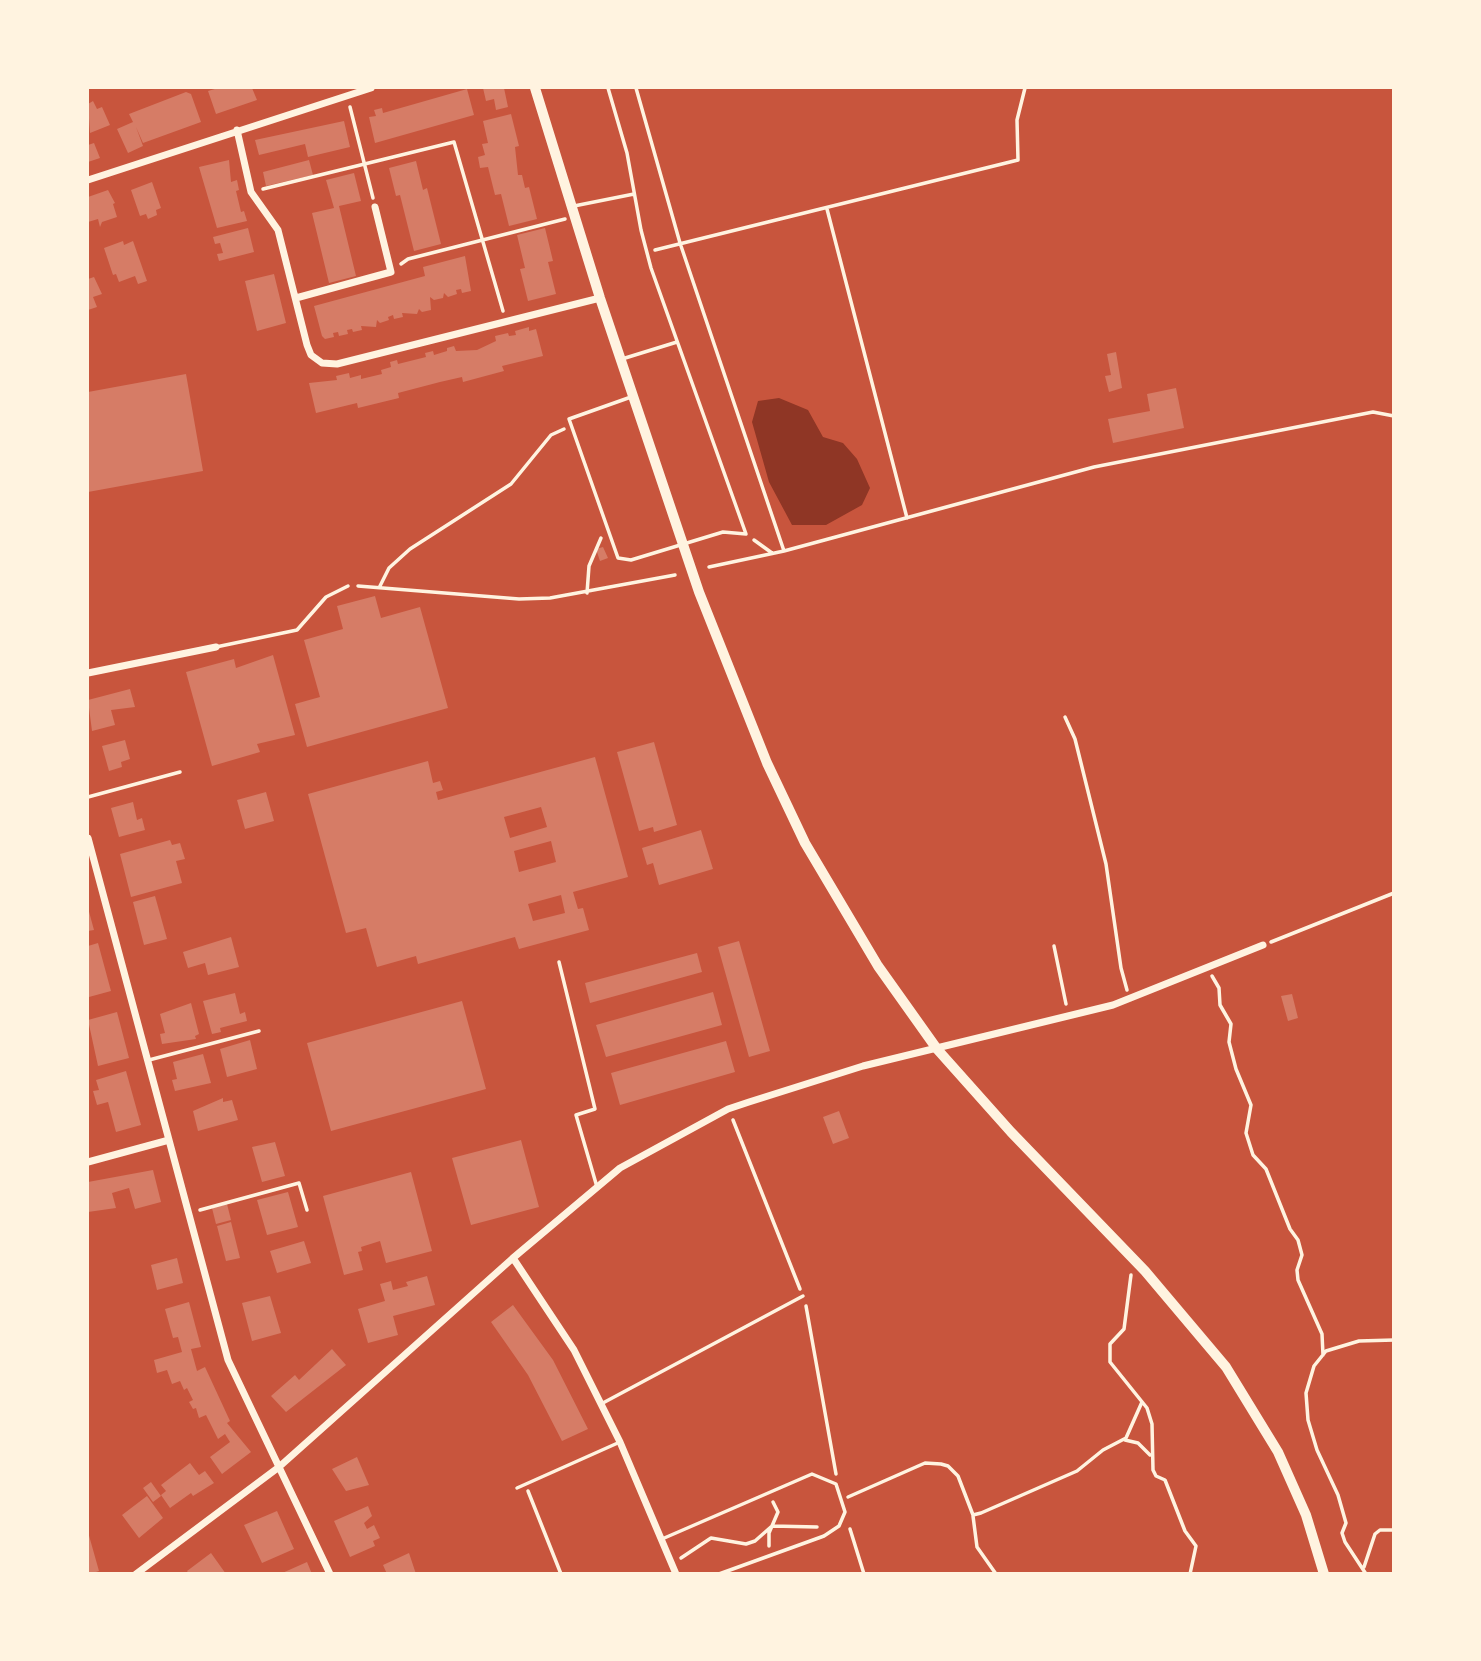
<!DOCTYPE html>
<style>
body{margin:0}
#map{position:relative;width:1481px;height:1661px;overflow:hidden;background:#c8553d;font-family:"Asap Condensed",sans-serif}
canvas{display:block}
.frame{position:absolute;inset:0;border:89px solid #fff3e0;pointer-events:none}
</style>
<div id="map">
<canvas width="1481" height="1661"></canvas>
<div class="frame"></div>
</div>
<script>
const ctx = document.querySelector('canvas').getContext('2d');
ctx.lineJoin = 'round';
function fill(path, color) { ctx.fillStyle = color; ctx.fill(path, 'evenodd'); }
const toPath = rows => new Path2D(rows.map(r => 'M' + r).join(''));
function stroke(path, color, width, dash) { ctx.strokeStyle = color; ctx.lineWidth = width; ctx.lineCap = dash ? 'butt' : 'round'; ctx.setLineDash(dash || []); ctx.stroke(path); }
fill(toPath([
 [779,398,808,410,823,437,843,443,857,459,870,488,862,505,826,525,792,525,769,482,752,422,758,401]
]), '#8f3625');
fill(toPath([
 [218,88,252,88,257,100,216,114,208,91],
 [483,88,504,88,508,107,496,110,494,99,486,101],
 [467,89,474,115,375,143,369,117,376,116,374,110,382,108,383,113],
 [186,92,191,94,201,122,143,143,136,127,143,146,128,153,117,129,133,122,129,114],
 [93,101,97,109,102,107,110,125,90,133,88,104],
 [511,114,519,146,515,147,518,175,522,175,525,188,529,187,537,219,509,226,501,194,495,195,488,167,480,168,478,157,485,155,482,144,488,143,483,121],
 [344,121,350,147,308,157,305,144,259,155,255,140],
 [94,143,100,158,88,162,88,145],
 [229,160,231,182,237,180,239,190,236,191,241,212,244,211,247,221,217,228,199,167],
 [309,160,313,175,266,186,263,172],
 [416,161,423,190,427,188,441,244,414,251,400,195,396,196,389,168],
 [354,173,361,201,339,206,356,276,329,283,312,213,334,208,326,180],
 [152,182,161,208,156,210,157,215,148,219,146,214,140,216,131,190],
 [108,190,115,203,113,204,117,217,102,222,100,227,98,219,88,222,88,197],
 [248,228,254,252,219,261,217,254,223,253,220,243,215,244,213,237],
 [545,228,553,261,548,262,556,294,528,301,520,269,525,268,517,235],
 [123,241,124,245,133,241,147,281,138,284,135,276,119,282,116,274,113,275,104,248],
 [465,256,471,291,462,293,461,289,456,290,457,294,448,297,444,293,443,298,434,300,430,297,431,310,422,312,419,309,417,314,402,313,403,317,394,319,393,315,388,317,389,320,380,323,377,320,376,327,361,326,362,330,353,332,352,329,347,330,348,334,339,336,338,332,333,333,334,337,325,339,322,336,314,306,425,276,423,267],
 [274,274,286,323,257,331,245,281],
 [94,277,102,294,93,297,97,307,88,310,88,279],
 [529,327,529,331,536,329,543,356,502,366,504,371,463,382,462,377,440,382,398,393,399,398,358,408,357,403,316,413,309,383,337,380,336,376,349,373,350,378,361,375,361,379,382,374,381,370,391,367,390,362,397,360,398,364,426,357,425,353,433,351,434,355,447,351,447,348,454,346,456,351,477,350,496,341,495,336,508,333,509,336,516,335,515,331],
 [1116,352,1122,388,1109,392,1105,376,1111,375,1107,354],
 [186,374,203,471,88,492,88,392],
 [1176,388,1184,428,1113,443,1108,419,1150,411,1147,394],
 [603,547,608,558,600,561,596,549],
 [375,596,381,618,420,607,448,708,307,747,295,704,320,697,304,640,343,629,337,606],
 [273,655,295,735,257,744,260,752,212,766,186,672,234,659,236,668],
 [130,689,135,707,111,710,115,725,92,731,88,700],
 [125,740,130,759,121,762,122,767,109,771,102,746],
 [654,742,677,825,654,832,653,827,639,831,617,752],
 [595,757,628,877,573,892,578,909,583,908,589,930,519,949,515,937,418,964,416,956,377,967,366,928,346,933,308,794,428,761,433,783,440,781,443,790,436,792,438,800],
 [541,807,547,827,510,838,504,817],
 [551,841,556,862,519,872,514,851],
 [561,895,565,913,533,921,528,904],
 [266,792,274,821,245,829,237,800],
 [133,802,137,820,142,818,145,830,119,837,111,808],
 [701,830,713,869,659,885,653,863,647,865,642,848],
 [170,840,172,845,180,843,185,859,176,861,182,883,131,897,120,854],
 [155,896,167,939,144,945,133,902],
 [88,908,94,930,88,931],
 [231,937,239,967,208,975,205,963,188,968,183,952],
 [739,941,770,1051,749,1057,718,947],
 [98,943,111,991,89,997,88,946],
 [697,953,702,972,590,1003,585,983],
 [713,992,722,1025,606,1057,596,1025],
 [235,993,240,1014,245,1012,247,1021,220,1028,221,1032,212,1034,203,1001],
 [1292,994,1298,1018,1288,1021,1281,996],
 [462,1001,486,1089,331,1131,307,1043],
 [191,1003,199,1034,195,1036,196,1039,162,1044,160,1034,165,1033,160,1014],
 [117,1012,129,1058,98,1066,88,1020],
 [250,1040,257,1069,227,1077,220,1049],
 [726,1041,735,1072,620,1105,611,1073],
 [203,1054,211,1083,175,1091,172,1080,177,1079,173,1062],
 [126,1071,141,1125,116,1132,108,1102,97,1105,93,1091,99,1090,96,1080],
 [223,1098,223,1102,232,1100,238,1120,198,1131,193,1111],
 [839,1111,849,1138,833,1144,823,1117],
 [521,1140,539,1207,471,1225,452,1158],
 [275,1142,285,1176,262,1182,252,1147],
 [153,1170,161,1202,135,1209,129,1188,112,1193,116,1208,88,1212,88,1182],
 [411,1172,432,1251,386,1263,380,1241,361,1247,362,1251,358,1252,363,1270,344,1275,323,1196],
 [288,1192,298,1227,267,1235,257,1200],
 [227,1204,231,1220,216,1224,212,1208],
 [231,1222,240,1258,226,1261,217,1226],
 [304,1241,311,1263,277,1273,270,1251],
 [177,1258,183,1283,157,1290,151,1265],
 [427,1276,435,1305,393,1316,398,1335,368,1343,358,1309,385,1301,380,1284,391,1281,393,1290,408,1286,406,1282],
 [270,1296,281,1333,252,1341,242,1303],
 [189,1302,201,1347,191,1349,197,1371,205,1367,230,1421,227,1423,251,1452,222,1474,210,1457,230,1442,225,1434,218,1439,206,1415,199,1418,196,1408,193,1409,189,1402,193,1400,187,1388,184,1390,180,1381,172,1384,167,1370,157,1373,154,1360,182,1352,178,1337,173,1338,165,1309],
 [513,1305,553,1360,588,1429,562,1441,528,1375,491,1322],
 [332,1349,346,1365,286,1412,271,1396,295,1375,299,1380],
 [357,1457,369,1485,346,1491,332,1469],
 [190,1463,199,1475,205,1471,214,1483,193,1496,191,1493,170,1508,161,1495,166,1491,161,1485],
 [151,1482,161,1496,153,1502,143,1488],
 [147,1496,163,1518,139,1538,122,1515],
 [368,1506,372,1516,364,1523,367,1529,374,1525,380,1538,373,1541,375,1546,350,1557,334,1521],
 [277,1511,294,1549,262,1563,244,1525],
 [88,1532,99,1571,90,1574,88,1574],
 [211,1553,226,1574,189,1574,187,1571],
 [409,1553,416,1574,387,1574,383,1565],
 [307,1562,312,1574,280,1574]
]), '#d67c66');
stroke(toPath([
 [636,88,680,243,784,551],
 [350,107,373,198],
 [263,189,454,142,503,311],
 [827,209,907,518],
 [655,250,1018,160,1017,120,1025,88],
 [401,264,408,259,565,219],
 [754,540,772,553],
 [709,567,784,551,1094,467,1373,412,1394,416],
 [358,586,519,599,550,598,675,575],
 [380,586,389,568,410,549,511,484,551,435,564,429],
 [587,593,589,566,601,538],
 [1065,717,1075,739,1106,864,1121,968,1127,990],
 [88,797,180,772],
 [1271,942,1394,893],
 [1054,946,1066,1004],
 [1212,976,1219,988,1220,1005,1231,1024,1229,1042,1236,1069,1251,1105,1246,1133,1253,1155,1266,1169,1290,1229,1298,1240,1302,1255,1297,1270,1298,1280,1322,1334,1323,1355],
 [733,1120,800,1289],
 [200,1210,299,1183,307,1210],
 [1131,1275,1124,1329,1110,1344,1110,1362,1147,1408,1152,1424,1153,1470,1156,1476,1165,1480,1185,1531,1196,1546,1190,1574],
 [806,1306,836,1474],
 [1125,1440,1138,1443,1150,1455],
 [528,1491,561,1574],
 [848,1497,925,1463,941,1464,948,1466,958,1476,973,1515,981,1513,1077,1471,1103,1450,1126,1438,1142,1402],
 [973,1516,977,1547,996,1574],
 [850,1529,864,1574],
 [769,1546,769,1533,778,1512,773,1502],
 [681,1558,711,1538,746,1544,755,1541,772,1526,817,1527],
 [1364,1567,1375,1534,1380,1530,1394,1530],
 [1366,1574,1345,1542,1342,1533,1346,1523,1338,1495,1317,1450,1308,1420,1306,1393,1314,1366,1326,1351,1359,1341,1394,1340]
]), '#fff3e0', 3.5);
stroke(toPath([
 [608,88,627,153,641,230,651,268,746,534,723,532,631,560,618,558,569,419,631,397],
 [574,206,634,194],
 [622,359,677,342],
 [216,647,297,630,326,597,348,586],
 [559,962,595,1109,576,1115,597,1187],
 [149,1060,259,1031],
 [601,1404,803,1296],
 [517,1488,620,1442],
 [662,1539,812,1474,836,1484,845,1512,839,1526,824,1536,719,1574]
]), '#fff3e0', 3.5);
stroke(toPath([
 [237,130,251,192,278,230,307,345,311,355,322,363,337,364,600,298],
 [88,180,371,88],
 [296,298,391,272,375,207],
 [88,673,216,647],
 [88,838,228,1360,330,1574],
 [88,1162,169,1140],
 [513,1258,574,1350,620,1442,676,1574],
 [136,1574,279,1467,513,1258,620,1168,728,1109,749,1102,863,1066,1113,1005,1263,945]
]), '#fff3e0', 7);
stroke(toPath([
 [535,88,600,298,699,592,767,763,805,843,878,966,937,1049,1011,1132,1145,1271,1226,1367,1278,1452,1306,1515,1324,1574]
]), '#fff3e0', 10);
</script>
